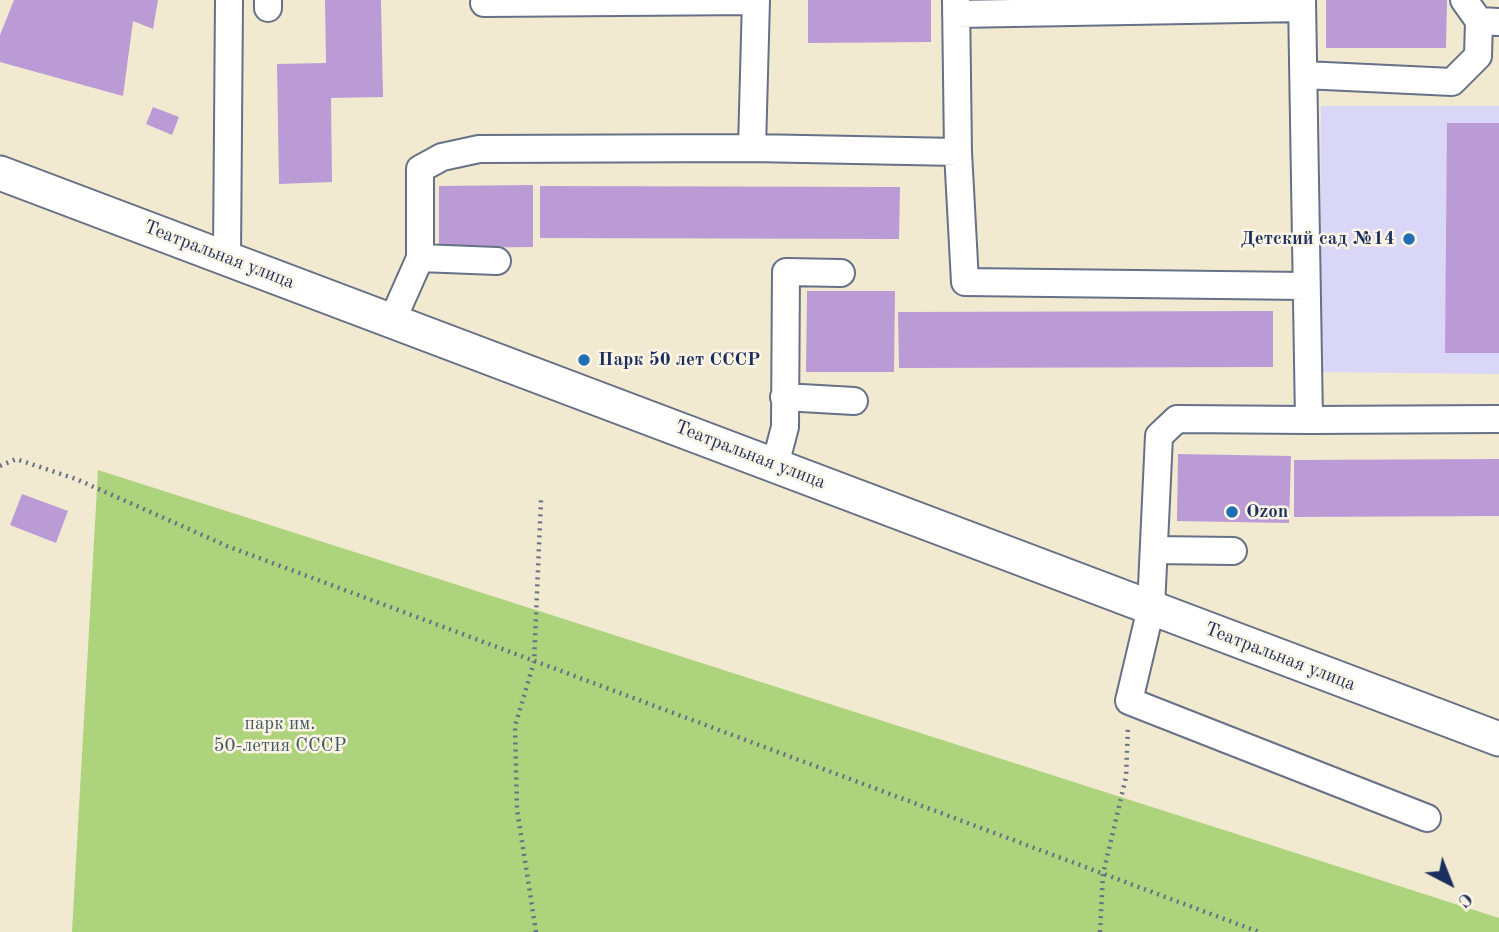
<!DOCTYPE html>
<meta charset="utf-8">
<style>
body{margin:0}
#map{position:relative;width:1499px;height:932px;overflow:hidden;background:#f1ead0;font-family:"Old Standard TT",serif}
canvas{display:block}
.north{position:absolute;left:1415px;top:848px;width:70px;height:70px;-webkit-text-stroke:5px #fcf5e5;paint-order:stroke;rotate:138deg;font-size:19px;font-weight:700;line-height:28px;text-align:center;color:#1b2f5e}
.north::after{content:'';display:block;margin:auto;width:24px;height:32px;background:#1b2f5e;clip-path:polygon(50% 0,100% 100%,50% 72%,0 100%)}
</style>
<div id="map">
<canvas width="1499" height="932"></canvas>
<div class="north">С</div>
</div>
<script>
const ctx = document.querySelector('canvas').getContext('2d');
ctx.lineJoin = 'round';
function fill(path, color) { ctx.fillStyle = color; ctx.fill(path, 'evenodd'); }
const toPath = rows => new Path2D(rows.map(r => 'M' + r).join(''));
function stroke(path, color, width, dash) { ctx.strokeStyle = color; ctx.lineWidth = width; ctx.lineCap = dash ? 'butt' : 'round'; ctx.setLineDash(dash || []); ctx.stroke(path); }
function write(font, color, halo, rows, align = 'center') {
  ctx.font = font + ' "Old Standard TT",serif'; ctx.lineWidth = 5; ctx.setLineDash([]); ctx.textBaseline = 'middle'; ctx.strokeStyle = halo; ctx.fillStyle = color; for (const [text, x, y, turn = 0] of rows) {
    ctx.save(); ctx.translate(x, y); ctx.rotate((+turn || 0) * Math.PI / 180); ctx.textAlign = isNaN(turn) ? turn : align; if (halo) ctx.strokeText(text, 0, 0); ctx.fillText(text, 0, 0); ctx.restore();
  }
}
fill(toPath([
 [1321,106,1499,106,1499,374,1319,372]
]), '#dad6f7');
fill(toPath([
 [98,470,1499,918,1499,932,72,932]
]), '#add37c');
fill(toPath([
 [14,0,158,0,153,29,133,21,123,96,0,62,0,35],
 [325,0,381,0,383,97,331,98,332,182,279,184,277,64,326,63],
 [808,0,931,0,931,42,808,43],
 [1326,0,1447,0,1446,48,1326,48],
 [153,107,179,117,172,135,146,124],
 [1447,123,1499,123,1499,353,1445,353],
 [533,185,533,247,439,248,439,186],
 [540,186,900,187,899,239,540,238],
 [807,291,895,291,894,372,806,372],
 [1273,311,1273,367,899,368,898,312],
 [1178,454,1291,456,1289,523,1177,521],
 [1499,459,1499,516,1294,517,1294,460],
 [22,494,68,511,56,543,10,525]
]), '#ba9bd6');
const minor = toPath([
 [268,0,268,8],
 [956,0,958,152,965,282,1305,286],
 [1302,0,1309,420,1499,419],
 [1464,0,1479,21],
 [484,3,756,1],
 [956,14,1302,8],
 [1304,75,1452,82,1478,56,1479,21,1499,22],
 [752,148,958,152],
 [227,257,229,0],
 [420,258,497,261],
 [392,321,420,258,420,169,442,157,479,149,752,148,756,0],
 [784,397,854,401],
 [1309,420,1177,419,1159,436,1151,608,1129,701,1427,818],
 [775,465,785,427,786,272,841,273],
 [1154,550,1233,551]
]);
const major = toPath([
 [0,173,1499,739]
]);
stroke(minor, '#667086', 30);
stroke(major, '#667086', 37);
stroke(toPath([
 [0,466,16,459,76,479,227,546,1259,932],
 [536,932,517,809,515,726,534,662,541,500],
 [1100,932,1103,874,1126,777,1128,726]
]), '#667086', 4.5, [2, 5]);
stroke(minor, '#fff', 26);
stroke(major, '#fff', 33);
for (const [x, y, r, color] of [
 [1409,239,7,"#1f6fb2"],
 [584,360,7,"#1f6fb2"],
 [1232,512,7,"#1f6fb2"]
]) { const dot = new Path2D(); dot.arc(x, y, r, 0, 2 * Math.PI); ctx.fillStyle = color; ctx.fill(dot); stroke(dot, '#fcf5e5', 2.5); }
write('bold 19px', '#1b2f5e', '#fcf5e5', [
 ["Детский сад №14",1395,239,"right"],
 ["Парк 50 лет СССР",598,360],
 ["Ozon",1246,512]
], 'left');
write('19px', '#1b2f5e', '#fcf5e5', [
 ["Театральная улица",219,255,21],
 ["Театральная улица",750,455,21],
 ["Театральная улица",1280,657,21]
]);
write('19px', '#405866', '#fcf5e5', [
 ["парк им.",280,724],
 ["50-летия СССР",280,746]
]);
</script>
